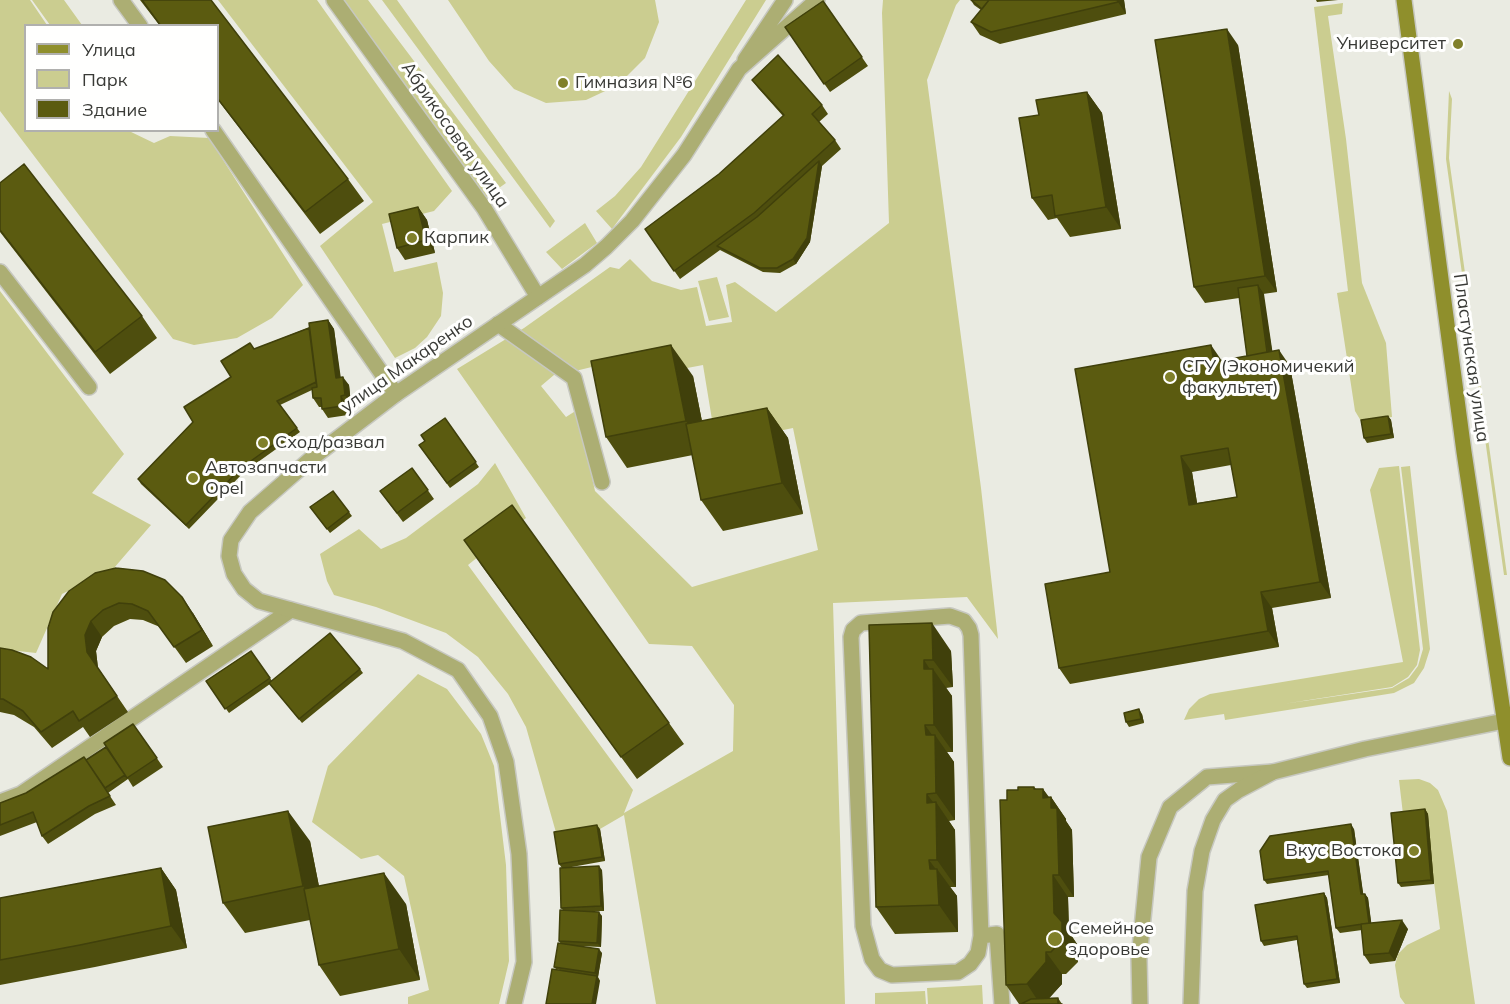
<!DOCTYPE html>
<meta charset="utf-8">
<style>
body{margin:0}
#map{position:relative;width:1510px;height:1004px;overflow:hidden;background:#eaebe2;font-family:Mulish,sans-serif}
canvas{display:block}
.legend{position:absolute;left:24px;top:24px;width:195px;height:108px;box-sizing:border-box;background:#fffffe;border:2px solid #b0b0ae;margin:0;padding:8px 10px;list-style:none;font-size:18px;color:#393a36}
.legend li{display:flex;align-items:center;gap:12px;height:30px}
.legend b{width:30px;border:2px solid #b0b0ae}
</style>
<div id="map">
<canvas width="1510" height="1004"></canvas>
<ul class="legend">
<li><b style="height:8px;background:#8f8f2c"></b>Улица</li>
<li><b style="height:16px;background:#cbcd90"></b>Парк</li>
<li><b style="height:16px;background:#5b5b10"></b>Здание</li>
</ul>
</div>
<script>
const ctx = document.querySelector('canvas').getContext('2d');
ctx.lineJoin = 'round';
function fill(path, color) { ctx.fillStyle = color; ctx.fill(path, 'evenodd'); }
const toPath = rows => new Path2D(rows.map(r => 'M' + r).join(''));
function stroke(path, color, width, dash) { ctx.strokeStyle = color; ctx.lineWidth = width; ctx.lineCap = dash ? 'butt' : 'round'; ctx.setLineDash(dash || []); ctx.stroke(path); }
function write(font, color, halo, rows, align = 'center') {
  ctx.font = font + ' Mulish,sans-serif'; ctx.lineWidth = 6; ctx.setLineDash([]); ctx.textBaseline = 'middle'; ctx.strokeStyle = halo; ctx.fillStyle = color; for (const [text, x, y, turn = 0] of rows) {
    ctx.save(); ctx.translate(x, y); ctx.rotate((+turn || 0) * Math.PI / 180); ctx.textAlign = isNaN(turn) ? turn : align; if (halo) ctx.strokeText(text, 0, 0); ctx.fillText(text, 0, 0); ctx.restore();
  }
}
fill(toPath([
 [0,0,30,0,47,25,26,26,26,130,129,131,154,143,170,136,209,138,303,285,272,318,237,338,194,345,173,339,0,111],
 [32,0,64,0,82,25,50,25],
 [218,0,317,0,452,191,434,211,382,224,394,272,437,262,443,293,441,316,427,337,415,348,395,358,320,246,373,202],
 [339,0,368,0,506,183,485,198],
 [382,0,397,0,555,221,550,228],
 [448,0,655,0,659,22,645,58,618,85,586,100,546,103,514,89,489,61],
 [746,0,766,0,681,137,612,229,596,211,615,196,641,167],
 [883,0,960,0,956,5,927,80,981,488,998,639,967,597,833,603,845,1004,656,1004,624,815,600,829,557,836,526,727,508,694,478,657,446,633,376,607,334,595,327,581,320,554,359,529,381,549,406,538,478,484,495,463,526,518,468,565,633,790,624,813,733,751,734,705,692,646,649,644,457,369,524,328,610,267,619,269,630,259,652,281,681,290,697,287,706,326,732,322,726,285,735,282,776,312,889,223,882,13],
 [662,350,666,372,703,365,716,444,793,428,818,550,692,587,595,491,577,410,566,417,541,386,561,369,567,373],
 [1343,3,1342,14,1328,16,1346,139,1362,283,1386,343,1392,417,1361,421,1355,411,1337,293,1348,291,1314,7],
 [1449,91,1452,99,1449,158,1507,575,1504,575,1446,159],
 [585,223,597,243,562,269,546,252],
 [717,277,729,317,709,321,698,281],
 [0,291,124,454,92,493,151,525,114,568,62,594,36,653,0,649],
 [1399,466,1420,650,1417,665,1408,677,1392,687,1283,704,1392,688,1409,678,1418,666,1423,649,1401,467,1410,466,1430,649,1424,668,1414,683,1394,693,1225,720,1224,714,1184,720,1189,709,1199,699,1210,694,1403,662,1370,490,1379,468],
 [418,674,447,689,481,734,494,766,506,865,509,961,499,1004,408,1004,408,997,429,990,404,876,378,855,361,859,312,822,328,766],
 [1419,779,1430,783,1438,790,1447,811,1475,1004,1405,1004,1400,997,1395,965,1398,954,1407,945,1440,929,1434,882,1408,857,1399,780],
 [982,985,983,1004,928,1004,927,988],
 [925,991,926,1004,875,1004,875,993]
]), '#cbcd90');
const service = toPath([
 [121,0,140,26],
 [213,130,396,394],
 [0,272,89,387],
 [498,324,574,378,602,482],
 [981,936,971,635,969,628,964,621,950,616,861,623,853,630,851,637,863,926,872,959,880,970,892,975,958,972,970,964,978,953,981,936,997,934,1002,1004],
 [1140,1004,1139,959,1149,857,1170,807,1207,777,1273,772]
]);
const minor = toPath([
 [334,0,484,208,538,297],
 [745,60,785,0],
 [0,802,21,794,291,610],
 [1191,1004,1195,891,1202,851,1213,820,1225,800,1239,790,1273,772,1365,749,1504,721]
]);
const tertiary = toPath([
 [514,1004,524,962,519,854,506,762,490,716,458,670,403,641,259,601,244,589,234,574,229,556,231,540,250,512,312,458,396,394,585,265,606,247,632,221,684,155,739,69,817,0]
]);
const secondary = toPath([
 [1404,0,1464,452,1510,758]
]);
stroke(service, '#c7c8c0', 18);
stroke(minor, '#c7c8c0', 18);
stroke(tertiary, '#c7c8c0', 18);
stroke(secondary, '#c7c8c0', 18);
stroke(service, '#acae73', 15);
stroke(minor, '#acae73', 15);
stroke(tertiary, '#acae73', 15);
stroke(secondary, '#8f8f2c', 15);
fill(toPath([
 [140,0,211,0,348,179,364,201,320,234,218,100,218,26,160,26],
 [971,0,1124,0,1126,14,1000,44,980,35,971,22,981,10,974,5],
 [1316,0,1338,0,1317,2],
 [823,1,868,66,830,92,785,27],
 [1238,45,1277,292,1263,294,1272,351,1290,366,1331,598,1272,608,1279,647,1070,684,1059,668,1221,360,1247,356,1239,298,1205,303,1194,287],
 [1231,465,1237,497,1197,503,1192,472],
 [752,80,822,105,828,114,819,122,835,140,841,149,822,166,810,242,796,264,780,273,763,272,720,250,680,279,645,229,719,174,783,116,758,88],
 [1087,92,1102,113,1121,229,1070,237,1057,218,1048,220,1032,198,1039,115],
 [0,183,142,316,157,338,110,374,0,232],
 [418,207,427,220,435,253,405,260,397,248],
 [328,320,334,329,340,377,349,385,351,404,347,404,348,415,328,418,322,409,322,407,319,407,313,398,312,390,280,405,300,432,244,472,189,529,141,484,138,479,193,422,254,349],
 [693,376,702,421,767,408,788,438,803,514,723,531,701,500,693,455,627,468,606,437],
 [1388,416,1391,420,1394,438,1367,443,1364,438],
 [445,418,479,467,450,488,419,445,425,441],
 [412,468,434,499,403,522,380,491],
 [333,491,352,516,330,533,310,507],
 [479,562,669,723,684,744,637,779],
 [69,591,193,613,213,646,186,663,160,627,143,620,130,619,114,626,102,637,96,651,98,668,128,712,90,737,83,727,52,748,34,727,14,715,0,712,0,648,48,669],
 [869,625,951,651,953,687,946,688,952,696,953,752,947,752,954,762,955,820,949,821,955,830,956,887,950,887,957,896,958,932,895,934,876,907],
 [251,651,272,681,360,669,363,673,302,723,270,684,229,713,206,681],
 [1142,714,1144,723,1129,727,1126,722],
 [133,724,163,767,133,787,128,779,108,793,96,775,116,805,95,814,48,844,42,836,37,822,0,836,0,803,26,793,87,762,106,747],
 [1034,787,1036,789,1043,789,1049,797,1051,797,1066,819,1066,821,1072,830,1074,897,1068,897,1069,932,1077,944,1078,962,1066,974,1062,974,1062,984,1049,998,1058,998,1062,1004,1019,1004,1006,985,1007,800,1018,790],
 [1425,809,1428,814,1434,884,1401,887,1398,883],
 [600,829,605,861,566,868,602,870,604,911,590,911,602,916,601,947,578,946,602,953,598,977,600,981,556,969,554,967,561,944,559,941,563,910,561,908,562,868,559,864],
 [1354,829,1363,894,1365,894,1368,898,1371,923,1408,929,1395,961,1370,964,1364,955,1362,930,1340,933,1336,928,1329,875,1267,884,1264,880],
 [310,841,319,886,406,904,420,980,340,996,319,965,310,920,245,933,223,903],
 [161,868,176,890,187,948,95,967,0,985,0,898],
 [1324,893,1327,898,1340,983,1307,988,1304,984,1297,940,1264,946,1261,941]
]), '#4e4e0e');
fill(toPath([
 [1117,0,1124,0,1126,14,1118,2],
 [1227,29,1238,45,1277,292,1265,276],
 [1087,92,1102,113,1121,229,1106,207],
 [819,161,822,166,810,242,796,264,793,259],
 [418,207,427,220,435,253,426,240],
 [1258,285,1264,294,1275,369,1269,360],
 [328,320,334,329,342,386,336,378],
 [671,345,693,376,708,452,686,421],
 [1211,345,1222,361,1214,362],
 [1279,350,1290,366,1331,598,1320,582],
 [343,377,349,385,351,404,345,395],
 [341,396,347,404,348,415,342,406],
 [767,408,788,438,803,514,782,483],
 [1388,416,1391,420,1394,438,1391,434],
 [1181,456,1192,472,1200,521,1189,505],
 [1261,592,1272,608,1279,647,1268,631],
 [182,597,193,613,213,646,202,630],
 [91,621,102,637,96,651,98,668,128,712,87,652,85,635],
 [932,623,951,651,953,687,933,660],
 [924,660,933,674,933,669,952,696,953,752,934,725,924,669],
 [1139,709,1142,714,1144,723,1141,719],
 [925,725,935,739,935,735,954,762,955,820,936,793,926,735],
 [1043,789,1051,801,1051,797,1066,819,1066,821,1072,830,1074,897,1059,875,1043,798],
 [927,794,936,806,936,802,955,830,956,887,937,860,927,803],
 [1425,809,1428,814,1434,884,1431,880],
 [288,811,310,841,325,917,303,886],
 [1351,824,1354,829,1364,899,1361,894],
 [597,825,600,829,605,861,602,857],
 [929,860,938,872,937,869,957,896,958,932,939,905,930,869],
 [599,866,602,870,604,911,601,906],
 [161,868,176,890,187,948,171,926],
 [384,873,406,904,420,980,399,949],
 [1053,875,1068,897,1069,932,1077,944,1078,962,1062,940,1054,913],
 [1324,893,1327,898,1340,983,1337,979],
 [1365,894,1368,898,1372,928,1369,924],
 [599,912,602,916,601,947,597,943],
 [1402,920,1408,929,1395,961,1389,953],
 [599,949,602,953,598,977,595,973],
 [1046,952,1062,974,1062,984,1044,1004,1040,1004,1027,984],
 [597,976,600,981,596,1004,592,1004]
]), '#40400b');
const building = toPath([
 [142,0,211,0,348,179,305,212,218,99,218,26,161,26,142,0],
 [971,0,989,0,982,9,971,0],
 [989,0,1117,0,1118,2,991,32,971,22,989,0],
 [823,1,862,57,824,84,785,27,823,1],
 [1227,29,1265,276,1194,287,1155,40,1227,29],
 [778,55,822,105,812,114,835,140,754,213,674,271,645,229,719,174,784,115,752,80,778,55],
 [1087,92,1106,207,1055,216,1052,195,1032,198,1019,118,1039,115,1036,100,1087,92],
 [819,161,807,238,793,259,777,268,760,268,717,246,757,217,819,161],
 [24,164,142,316,95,352,0,230,0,183,24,164],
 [418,207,426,240,397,248,389,214,418,207],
 [1258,285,1267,352,1247,356,1238,288,1258,285],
 [328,320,336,378,343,377,345,395,341,396,342,406,322,409,321,398,313,398,312,388,317,387,309,323,328,320],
 [309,328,316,382,277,401,297,428,241,468,186,525,138,479,193,422,184,407,231,377,221,361,250,343,254,349,309,328],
 [671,345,686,421,606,437,591,361,671,345],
 [1211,345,1214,362,1279,350,1320,582,1261,592,1268,631,1059,668,1045,584,1110,572,1075,369,1211,345],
 [1228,448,1237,497,1189,505,1181,456,1228,448],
 [767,408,782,483,701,500,686,424,767,408],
 [1388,416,1391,434,1364,438,1361,420,1388,416],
 [445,418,476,462,447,483,419,445,425,441,421,435,445,418],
 [412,468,428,490,397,513,380,491,412,468],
 [333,491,349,512,327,529,310,507,333,491],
 [512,505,669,723,621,757,464,540,512,505],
 [116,568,143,571,165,580,182,597,202,630,174,647,148,611,132,604,119,603,103,610,91,621,85,635,87,652,117,696,79,721,73,711,41,732,23,711,3,699,0,699,0,648,12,650,31,657,48,669,48,628,53,612,69,591,95,573,116,568],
 [932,623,933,660,924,660,924,669,933,669,934,725,925,725,926,735,935,735,936,793,927,794,927,803,936,802,937,860,929,860,930,869,937,869,939,905,876,907,869,625,932,623],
 [330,633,360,669,299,719,269,683,330,633],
 [251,651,270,678,225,709,206,681,251,651],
 [1139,709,1141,719,1126,722,1124,713,1139,709],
 [133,724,157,758,127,778,104,743,133,724],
 [106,747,125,775,105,788,86,760,106,747],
 [84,757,110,796,89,806,42,836,33,812,0,825,0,803,26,793,84,757],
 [1018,787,1034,787,1034,789,1043,789,1043,798,1051,797,1051,808,1057,808,1059,875,1053,875,1054,913,1062,922,1062,940,1051,952,1046,952,1046,962,1027,984,1006,985,1000,800,1007,800,1007,790,1018,790,1018,787],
 [1425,809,1431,880,1398,883,1391,813,1425,809],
 [288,811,303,886,223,903,208,827,288,811],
 [1351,824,1361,894,1365,894,1369,923,1336,928,1328,871,1264,880,1260,851,1270,836,1351,824],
 [597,825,602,857,559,864,554,832,597,825],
 [599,866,601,906,561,908,560,868,599,866],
 [161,868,171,926,80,945,0,960,0,898,161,868],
 [384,873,399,949,319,965,304,889,384,873],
 [1324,893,1337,979,1304,984,1297,936,1261,941,1255,905,1324,893],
 [560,910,599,912,597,943,559,941,560,910],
 [1402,920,1389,953,1364,955,1361,924,1402,920],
 [558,943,599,949,595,973,554,967,558,943],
 [552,969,597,976,592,1004,546,1004,552,969],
 [1058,998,1058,1004,1062,1004,1021,1004,1031,999,1058,998]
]);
fill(building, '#5b5b10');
stroke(building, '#40400b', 1.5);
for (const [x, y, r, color] of [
 [1458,44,6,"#80802a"],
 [563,83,6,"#80802a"],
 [412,238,6,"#80802a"],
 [1170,377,6,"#80802a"],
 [263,443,6,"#80802a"],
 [193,478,6,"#80802a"],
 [1414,851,6,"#80802a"],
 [1055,939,8,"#80802a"]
]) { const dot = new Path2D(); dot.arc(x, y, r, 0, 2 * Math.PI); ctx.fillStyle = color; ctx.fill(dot); stroke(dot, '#fffffe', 2); }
write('18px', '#393a36', '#fffffe', [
 ["Университет",1446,44,"right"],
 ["Гимназия №6",575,83],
 ["Карпик",424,238],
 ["СГУ (Экономичекий",1182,367],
 ["факультет)",1182,388],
 ["Сход/развал",275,443],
 ["Автозапчасти",205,468],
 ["Opel",205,489],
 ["Вкус Востока",1402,851,"right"],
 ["Семейное",1068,929],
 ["здоровье",1068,950]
], 'left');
write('18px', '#393a36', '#fffffe', [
 ["Абрикосовая улица",455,135,55],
 ["Пластунская улица",1471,358,82],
 ["улица Макаренко",407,364,-35]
]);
</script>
